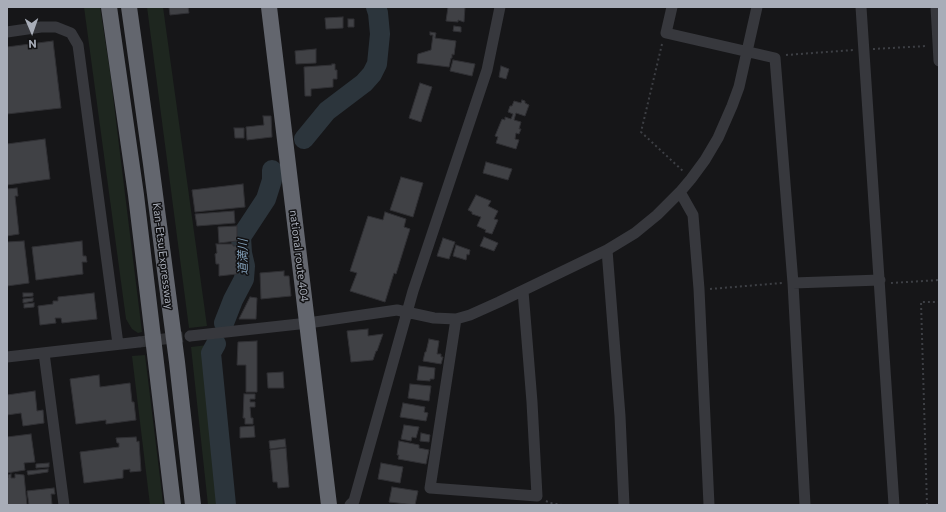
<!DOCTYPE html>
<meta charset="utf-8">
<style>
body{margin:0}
#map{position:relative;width:946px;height:512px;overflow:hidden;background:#161618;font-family:Commissioner,sans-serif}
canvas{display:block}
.frame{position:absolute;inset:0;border:8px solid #a8adb8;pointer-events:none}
.north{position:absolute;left:12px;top:12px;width:40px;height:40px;-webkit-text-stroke:3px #111113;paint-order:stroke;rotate:178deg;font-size:11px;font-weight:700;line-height:16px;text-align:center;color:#a8adb8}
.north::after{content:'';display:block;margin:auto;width:14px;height:18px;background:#a8adb8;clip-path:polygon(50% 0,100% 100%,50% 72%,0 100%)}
</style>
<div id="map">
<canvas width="946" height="512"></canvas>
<div class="frame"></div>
<div class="north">N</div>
</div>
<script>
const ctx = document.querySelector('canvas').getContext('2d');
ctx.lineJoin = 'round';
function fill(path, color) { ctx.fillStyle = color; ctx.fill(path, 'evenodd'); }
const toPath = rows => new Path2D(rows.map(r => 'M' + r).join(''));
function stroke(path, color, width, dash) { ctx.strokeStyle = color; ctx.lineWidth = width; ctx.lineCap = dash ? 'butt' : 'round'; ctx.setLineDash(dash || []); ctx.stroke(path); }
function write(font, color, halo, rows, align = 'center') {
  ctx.font = font + ' Commissioner,"Noto Sans JP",sans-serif'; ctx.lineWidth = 3; ctx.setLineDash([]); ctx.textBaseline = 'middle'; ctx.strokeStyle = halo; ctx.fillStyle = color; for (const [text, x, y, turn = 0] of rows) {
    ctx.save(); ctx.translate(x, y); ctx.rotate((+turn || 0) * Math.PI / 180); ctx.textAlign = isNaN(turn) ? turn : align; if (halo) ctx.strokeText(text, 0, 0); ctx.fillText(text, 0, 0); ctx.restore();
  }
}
fill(toPath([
 [84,7,100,7,110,72,142,332,138,333,132,329,126,319],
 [147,7,163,7,207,326,189,328],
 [208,345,224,505,208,505,191,347],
 [145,355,162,494,163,505,150,505,132,356]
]), '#1e261f');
stroke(toPath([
 [304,139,327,111,364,83,372,74,377,64,380,34,378,13,376,7],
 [224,323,233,300,244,279,245,266,242,253,241,237,266,199,272,180,272,170],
 [216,344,211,353,226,505]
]), '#2c353c', 20);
const building = toPath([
 [169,7,188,7,189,13,170,15,169,7],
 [448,7,465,7,464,22,458,20,458,22,446,21,448,7],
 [343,17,343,28,326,29,325,18,343,17],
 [348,19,354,19,354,27,348,27,348,19],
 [454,26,461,27,461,32,453,31,454,26],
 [430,32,436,33,435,38,456,41,454,55,452,54,452,58,451,58,449,67,417,63,418,54,431,50,433,35,430,35,430,32],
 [53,41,61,108,7,114,7,47,53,41],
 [316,49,316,63,296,64,295,51,316,49],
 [453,60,475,64,472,76,450,71,453,60],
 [332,64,335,64,335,70,337,70,337,79,333,79,333,87,311,89,311,96,305,96,304,67,332,65,332,64],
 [501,66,509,69,506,79,499,77,501,66],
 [420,83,432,87,421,122,409,118,420,83],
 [522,100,525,101,525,103,529,105,525,116,516,113,514,120,521,122,519,129,521,129,519,134,516,133,515,139,519,140,516,149,496,143,498,137,495,136,502,119,505,120,505,117,511,119,513,114,508,112,510,106,512,106,514,101,521,103,522,100],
 [263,116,271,116,272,137,247,140,246,127,264,125,263,116],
 [234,128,244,128,244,138,235,138,234,128],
 [45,139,50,179,7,185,7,144,45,139],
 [486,162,512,169,508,180,483,173,486,162],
 [401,177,423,183,413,217,390,210,401,177],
 [243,184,245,207,195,212,192,190,243,184],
 [17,188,18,196,15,196,19,234,7,236,7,189,17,188],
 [476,195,491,201,488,206,498,211,494,219,498,220,492,234,485,232,486,230,477,226,481,217,472,214,472,212,468,210,476,195],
 [234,211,235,223,197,226,195,214,234,211],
 [385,212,406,219,404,227,410,229,396,274,394,273,385,302,350,291,357,273,350,271,368,216,383,220,385,212],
 [237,226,237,241,219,243,218,227,237,226],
 [484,237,498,243,494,251,480,246,484,237],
 [443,238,455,242,449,259,437,256,443,238],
 [24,241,29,283,7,286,7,242,24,241],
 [82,241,83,256,86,256,87,262,82,262,83,274,36,280,32,247,82,241],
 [216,244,233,244,233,246,237,246,237,251,235,251,235,254,238,254,238,264,236,264,237,274,219,276,219,264,216,264,215,254,217,253,216,244],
 [456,245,470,250,469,255,467,254,466,260,453,256,456,245],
 [284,271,284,276,289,276,291,296,261,299,260,273,284,271],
 [23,293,33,293,33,296,23,297,23,293],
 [94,293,97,319,62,323,61,318,55,318,56,323,40,325,38,306,53,304,53,301,58,301,58,297,94,293],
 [250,297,257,298,256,319,239,319,250,297],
 [33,298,33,301,23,303,23,299,33,298],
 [34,303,34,307,24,308,24,304,34,303],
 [368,329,368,336,383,334,377,351,376,351,373,360,351,362,347,331,368,329],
 [429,339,439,341,437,354,441,354,441,357,443,357,441,364,423,361,425,352,426,352,429,339],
 [257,341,257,392,246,392,246,365,237,365,238,342,257,341],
 [419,366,435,368,434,379,430,379,430,381,417,380,419,366],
 [283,372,284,388,268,388,267,373,283,372],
 [99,375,100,387,130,383,132,402,134,402,136,420,106,424,106,420,76,424,70,379,99,375],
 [410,384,431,386,429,401,408,398,410,384],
 [35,391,37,411,43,410,44,423,23,426,21,413,7,415,7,395,35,391],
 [244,394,255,394,255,399,250,399,250,402,255,402,255,407,250,407,251,418,253,418,253,424,245,424,245,418,243,418,244,394],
 [403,403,425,407,424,412,428,413,426,421,400,417,403,403],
 [404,425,419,427,416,438,412,437,411,441,401,439,404,425],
 [254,426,255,437,240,438,240,427,254,426],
 [421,433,430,435,429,442,420,441,421,433],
 [31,434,35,462,24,463,25,470,7,473,7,437,31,434],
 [136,437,137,442,139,441,141,471,130,472,130,469,123,470,123,478,84,483,80,452,119,447,119,443,117,443,116,438,136,437],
 [285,439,286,447,270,449,269,441,285,439],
 [399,441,419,445,419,448,429,450,426,464,398,459,399,455,397,455,399,441],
 [286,448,289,487,278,488,277,482,273,482,270,450,286,448],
 [49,463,49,467,36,468,36,464,49,463],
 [381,463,403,467,400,483,378,479,381,463],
 [48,469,48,472,28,475,27,471,48,469],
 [11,474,11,478,15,478,15,474,24,475,27,505,7,505,7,478,8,478,8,475,11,474],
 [392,487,418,491,415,505,389,502,392,487],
 [54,488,55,494,51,494,52,505,29,505,27,491,54,488]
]);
fill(building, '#404145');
stroke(building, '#303034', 1);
stroke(toPath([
 [139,342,190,336]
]), '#333438', 11, [11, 5.5]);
stroke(toPath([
 [662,44,641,132,684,172],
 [873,49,927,46],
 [786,55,853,50],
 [891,283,939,280],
 [710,289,782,283],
 [546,501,550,503,562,505],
 [927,505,921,302,939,302]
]), '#3d3f44', 2, [2, 3]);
stroke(toPath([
 [672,7,666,33,775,58,793,283,805,505],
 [861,7,894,505],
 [936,7,939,61],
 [7,32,41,27,56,27,71,33,78,45,118,344],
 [680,192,693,215,699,289,709,505],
 [607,250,620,416,624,505],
 [793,283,880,280],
 [456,319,430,488,537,496,532,402,523,291],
 [190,336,308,323,397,310,434,318,456,319,470,315,499,302,607,250,635,233,657,215,680,192,691,179,705,160,718,138,732,106,739,87,757,7],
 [44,353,64,505],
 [7,357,139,342],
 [350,505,354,501,413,291,487,70,500,7]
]), '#37383d', 11);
stroke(toPath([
 [109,7,136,195,173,505],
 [129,7,151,164,177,362,193,505],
 [269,7,329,505]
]), '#63666e', 16);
write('11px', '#a8adb8', '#111113', [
 ["Kan-Etsu Expressway",163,256,83],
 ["national route 404",299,256,83]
]);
write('italic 12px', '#7f9bb3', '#111113', [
 ["道満川",243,257,-90]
]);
</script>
